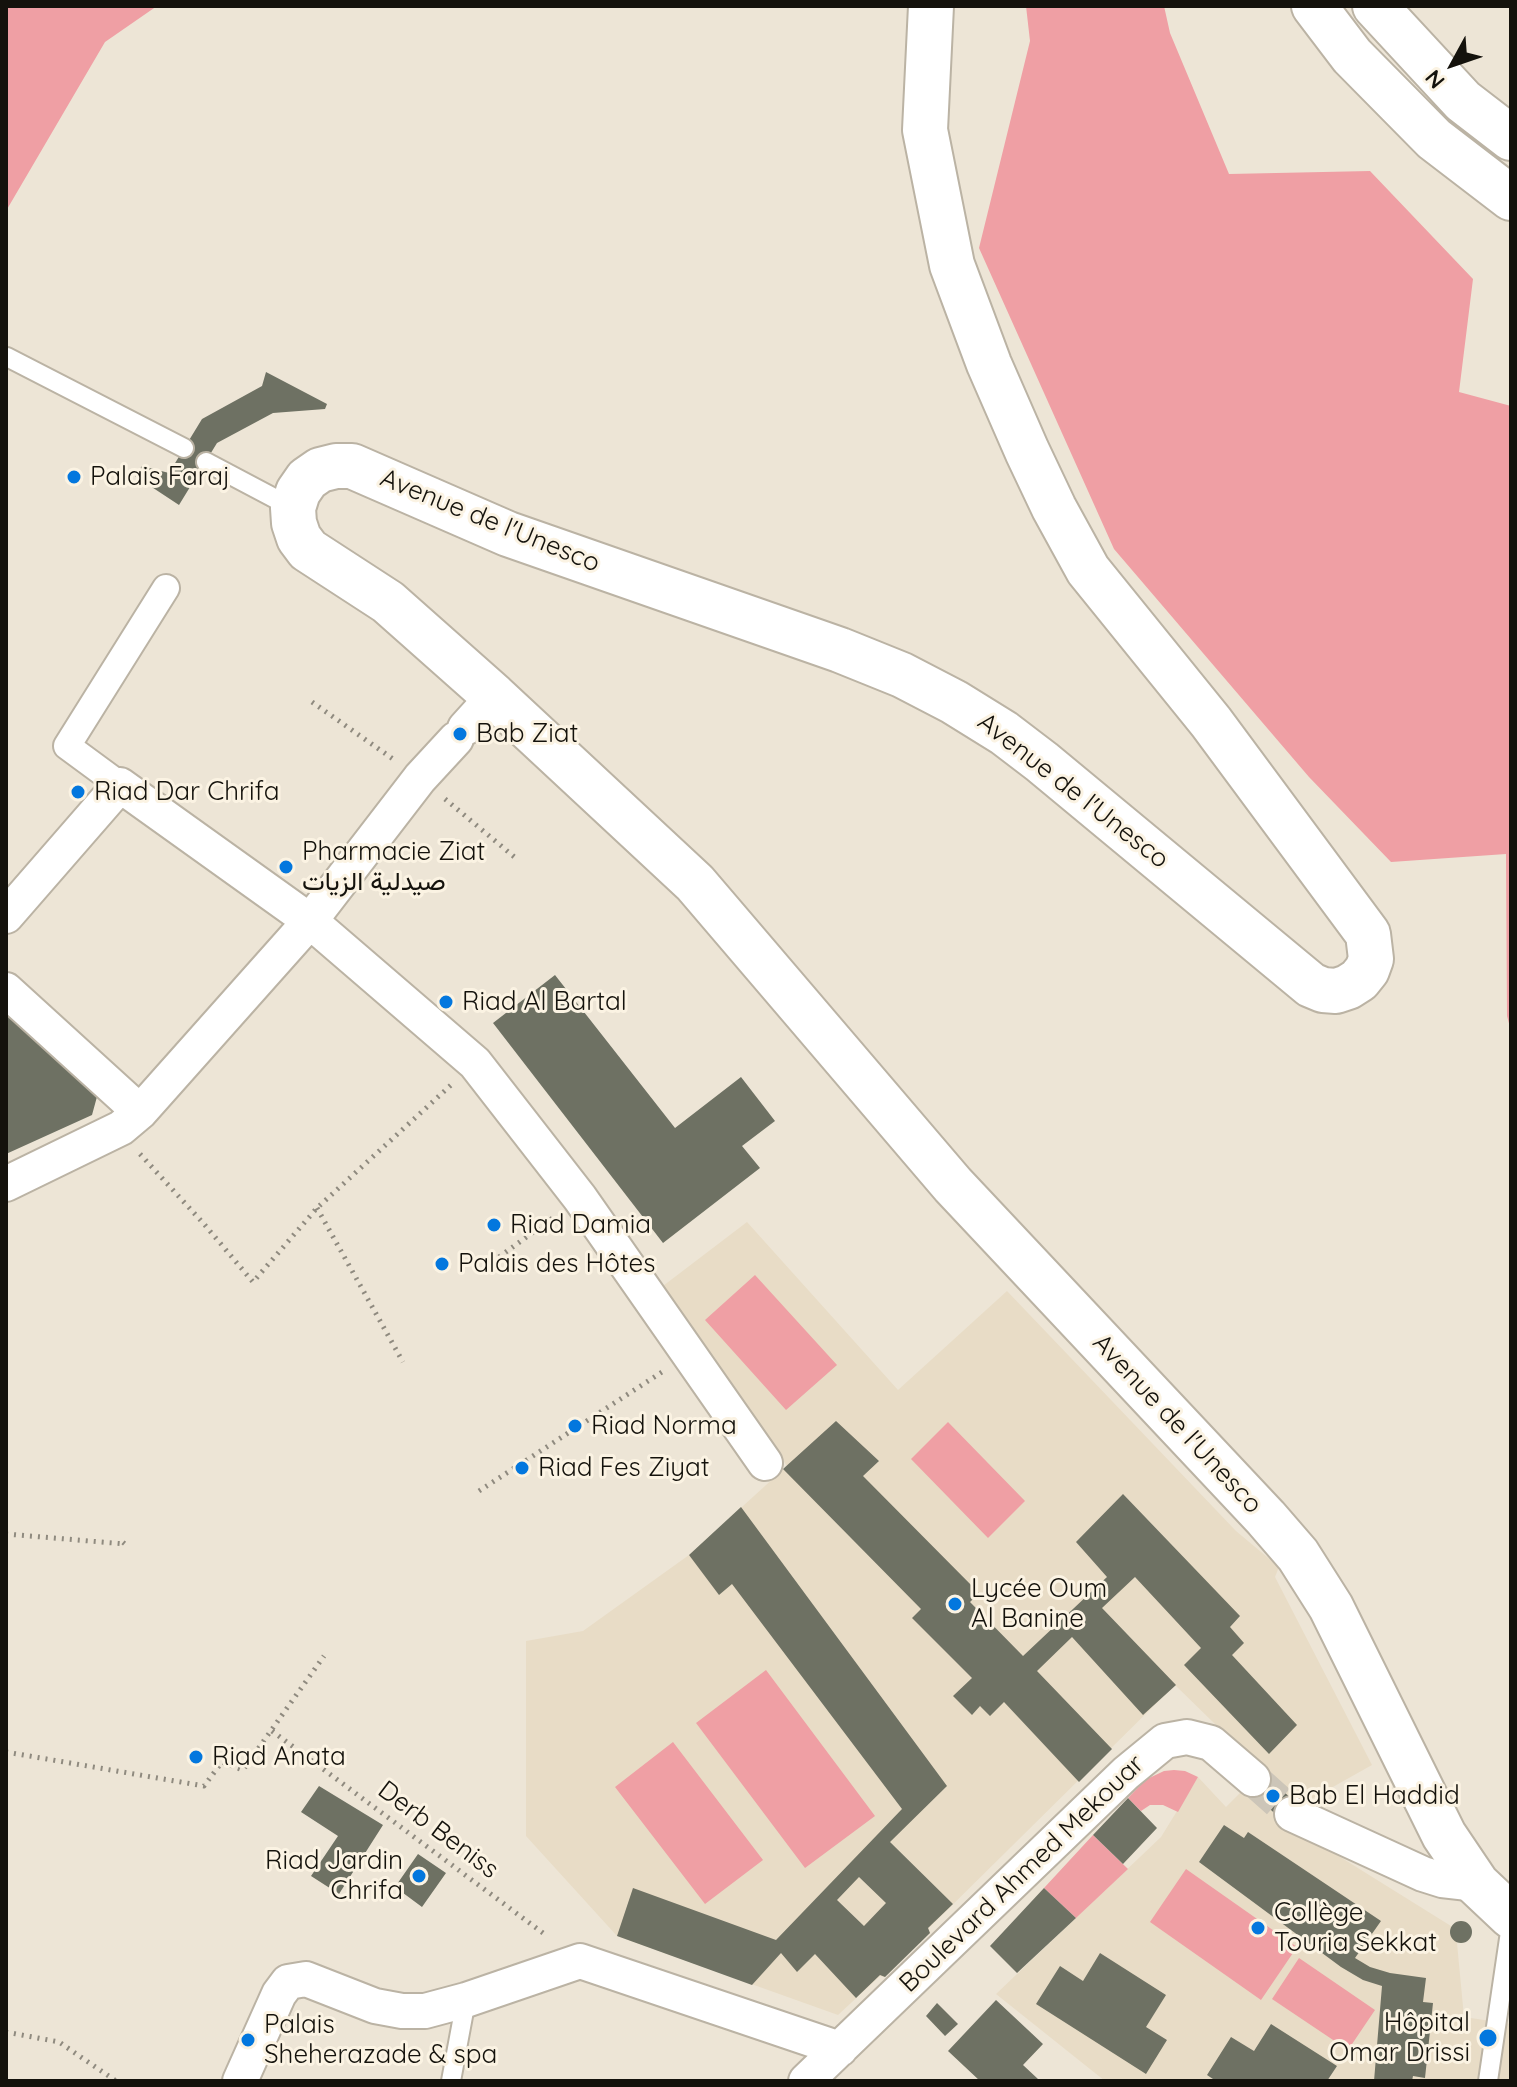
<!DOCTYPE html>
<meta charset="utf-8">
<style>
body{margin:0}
#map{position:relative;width:1517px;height:2087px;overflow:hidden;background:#ede5d6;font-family:Quicksand,sans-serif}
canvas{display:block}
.frame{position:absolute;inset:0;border:8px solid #14120c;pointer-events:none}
.north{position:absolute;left:1413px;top:24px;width:80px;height:80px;-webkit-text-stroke:6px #fbf3e3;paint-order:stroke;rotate:230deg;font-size:22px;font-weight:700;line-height:32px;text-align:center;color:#14120c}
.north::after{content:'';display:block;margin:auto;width:28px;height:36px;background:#14120c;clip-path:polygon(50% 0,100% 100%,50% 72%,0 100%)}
</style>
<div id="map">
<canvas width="1517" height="2087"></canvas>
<div class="frame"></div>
<div class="north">N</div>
</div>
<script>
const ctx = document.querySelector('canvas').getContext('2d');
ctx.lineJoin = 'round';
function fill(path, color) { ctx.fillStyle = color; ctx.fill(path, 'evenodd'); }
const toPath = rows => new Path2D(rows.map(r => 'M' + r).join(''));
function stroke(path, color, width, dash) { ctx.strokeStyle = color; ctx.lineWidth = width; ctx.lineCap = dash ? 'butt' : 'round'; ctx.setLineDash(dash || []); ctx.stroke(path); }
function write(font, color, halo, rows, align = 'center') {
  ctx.font = font + ' Quicksand,Vazirmatn,sans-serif'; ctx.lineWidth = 6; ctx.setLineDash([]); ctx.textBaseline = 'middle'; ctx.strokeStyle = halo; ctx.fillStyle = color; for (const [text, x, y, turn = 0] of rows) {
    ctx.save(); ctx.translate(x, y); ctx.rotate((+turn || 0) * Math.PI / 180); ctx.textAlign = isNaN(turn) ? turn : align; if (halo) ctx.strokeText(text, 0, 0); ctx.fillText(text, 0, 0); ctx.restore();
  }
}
fill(toPath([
 [747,1222,898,1390,1007,1291,1236,1531,1279,1567,1275,1577,1372,1765,1299,1806,1175,1685,929,1928,930,1933,885,1977,880,1976,838,2015,617,1936,526,1836,526,1641,583,1631,689,1555,787,1466,659,1289],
 [1198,1777,1226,1807,1246,1787,1284,1822,1451,1926,1450,1934,1457,1943,1464,2017,1511,2024,1511,2081,1105,2081,996,1994,1161,1837]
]), '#e8dcc6');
fill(toPath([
 [6,6,157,6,105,42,6,211],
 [1026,6,1164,6,1170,33,1229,174,1370,171,1473,279,1459,392,1511,406,1511,1031,1507,1016,1506,854,1391,862,1309,777,1114,549,979,248,1030,41],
 [755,1275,837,1365,786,1410,705,1320],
 [948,1422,1025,1501,988,1538,911,1459],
 [766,1670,875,1816,805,1868,696,1723],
 [673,1742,763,1860,705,1904,615,1787],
 [1174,1770,1185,1771,1198,1777,1178,1812,1163,1805,1150,1805,1141,1811,1128,1798,1145,1780,1164,1771],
 [1093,1835,1128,1869,1076,1918,1044,1888],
 [1186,1869,1297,1947,1261,2000,1150,1922],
 [1299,1958,1375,2010,1348,2050,1272,1999]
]), '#ef9fa4');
fill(toPath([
 [266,372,327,404,325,409,273,413,217,443,179,505,135,476,142,466,169,473,202,419,262,386],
 [555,975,675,1128,741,1077,775,1121,742,1146,760,1168,663,1243,493,1023],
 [6,1000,98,1093,92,1115,6,1154],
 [836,1421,879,1461,863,1476,979,1593,970,1602,1023,1656,1107,1577,1076,1542,1123,1494,1240,1616,1230,1627,1244,1643,1232,1655,1297,1725,1269,1754,1184,1665,1201,1648,1135,1577,1102,1608,1176,1685,1143,1715,1072,1637,1037,1671,1112,1749,1079,1782,1004,1702,990,1716,980,1706,972,1715,953,1696,972,1678,912,1618,921,1609,783,1469],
 [741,1507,947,1786,890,1842,953,1904,928,1928,930,1933,885,1977,880,1975,856,1998,815,1954,797,1972,781,1953,752,1985,617,1936,633,1888,776,1940,902,1809,732,1584,719,1595,689,1555],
 [859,1877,886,1903,864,1926,837,1900],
 [1261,1770,1299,1806,1284,1822,1246,1787],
 [319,1786,383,1825,339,1894,311,1876,338,1836,301,1812],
 [1128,1798,1157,1828,1123,1864,1093,1835],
 [1224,1825,1244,1838,1248,1832,1381,1921,1355,1958,1370,1967,1390,1973,1426,1978,1423,2002,1433,2003,1425,2078,1413,2076,1412,2081,1374,2081,1382,1986,1363,1980,1341,1967,1199,1862],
 [418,1854,446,1873,422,1907,395,1887],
 [1044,1888,1076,1918,1017,1973,990,1946],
 '1450 1932a11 11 0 1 1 22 0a11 11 0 1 1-22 0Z',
 [1100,1953,1166,1995,1146,2027,1167,2040,1146,2074,1036,2004,1060,1966,1083,1981],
 [996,2000,1043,2044,1023,2065,1038,2079,1036,2081,980,2081,948,2051],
 [937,2003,958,2024,945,2036,926,2016],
 [1271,2024,1337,2066,1327,2081,1216,2081,1207,2075,1231,2037,1254,2051]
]), '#6e7163');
stroke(toPath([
 [1253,1779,1292,1814]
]), '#ccc5b8', 34, [34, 17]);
const service = toPath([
 [7,357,184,448],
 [206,462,293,508],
 [451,2081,466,2000],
 [1488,2081,1511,1925]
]);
const pedestrian = toPath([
 [120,785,67,746,166,588]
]);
const minor = toPath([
 [465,728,494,696],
 [6,916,120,785,310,921,475,1063,580,1198,765,1463],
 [6,990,140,1112],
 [6,1184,121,1128,140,1112,310,921,420,778,456,739],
 [1292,1814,1423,1874,1442,1880,1477,1884],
 [240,2081,279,1994,288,1982,306,1979,375,2006,402,2011,425,2011,466,2000,580,1961,840,2049],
 [806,2081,1126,1773,1165,1741,1187,1737,1211,1743,1253,1779]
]);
const secondary = toPath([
 [931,6,925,130,952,265,989,364,1027,451,1054,508,1088,570,1211,722,1368,934,1371,959,1367,970,1359,980,1348,987,1336,991,1323,990,1311,985,1042,762,1004,733,954,702,902,675,840,650,508,534,352,466,336,466,320,470,307,479,298,492,293,508,294,523,299,538,308,550,388,602,494,696,695,883,953,1185,1266,1518,1298,1555,1331,1607,1444,1835,1477,1884,1511,1916]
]);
const primary = toPath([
 [1314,6,1352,56,1434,139,1511,198],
 [1375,6,1463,101,1511,138]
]);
stroke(service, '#bbb3a4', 22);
stroke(pedestrian, '#bbb3a4', 30);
stroke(minor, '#bbb3a4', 38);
stroke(secondary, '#bbb3a4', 48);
stroke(primary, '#bbb3a4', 48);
stroke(toPath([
 [312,702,393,759],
 [445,799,518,860],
 [140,1154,204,1224,253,1282,317,1208,451,1085],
 [317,1208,403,1362],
 [499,1257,554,1217],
 [479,1491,662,1372],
 [6,1534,125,1544,120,1540],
 [272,1731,547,1936],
 [6,1752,204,1786,222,1762,243,1770,324,1656],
 [6,2032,59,2042,116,2081]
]), '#8f8a7f', 5, [2, 6]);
stroke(service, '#fff', 18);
stroke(pedestrian, '#fff', 26);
stroke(minor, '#fff', 34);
stroke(secondary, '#fff', 44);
stroke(primary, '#fff', 44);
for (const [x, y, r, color] of [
 [74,477,8,"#0377de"],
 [460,734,8,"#0377de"],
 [78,792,8,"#0377de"],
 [286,867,8,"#0377de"],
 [446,1002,8,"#0377de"],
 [494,1225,8,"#0377de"],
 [442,1264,8,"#0377de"],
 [575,1426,8,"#0377de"],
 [522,1468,8,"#0377de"],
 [955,1604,8,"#0377de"],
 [196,1757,8,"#0377de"],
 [1273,1796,8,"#0377de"],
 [419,1876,8,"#0377de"],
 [1258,1928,8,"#0377de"],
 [1488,2038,10,"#0377de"],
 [248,2040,8,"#0377de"]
]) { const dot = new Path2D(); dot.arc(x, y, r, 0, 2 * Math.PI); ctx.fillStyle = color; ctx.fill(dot); stroke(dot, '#fbf3e3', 3); }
write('26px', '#14120c', '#fbf3e3', [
 ["Palais Faraj",90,477],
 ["Bab Ziat",476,734],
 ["Riad Dar Chrifa",94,792],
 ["Pharmacie Ziat",302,852],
 ["صيدلية الزيات",302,882],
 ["Riad Al Bartal",462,1002],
 ["Riad Damia",510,1225],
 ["Palais des Hôtes",458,1264],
 ["Riad Norma",591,1426],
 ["Riad Fes Ziyat",538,1468],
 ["Lycée Oum",971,1589],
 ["Al Banine",971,1619],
 ["Riad Anata",212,1757],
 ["Bab El Haddid",1289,1796],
 ["Riad Jardin",403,1861,"right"],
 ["Chrifa",403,1891,"right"],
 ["Collège",1274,1913],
 ["Touria Sekkat",1274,1943],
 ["Hôpital",1470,2023,"right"],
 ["Omar Drissi",1470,2053,"right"],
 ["Palais",264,2025],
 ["Sheherazade & spa",264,2055]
], 'left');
write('26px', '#14120c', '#fbf3e3', [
 ["Avenue de l'Unesco",490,521,22],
 ["Avenue de l'Unesco",1073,791,38],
 ["Avenue de l'Unesco",1177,1424,47],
 ["Derb Beniss",438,1830,37],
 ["Boulevard Ahmed Mekouar",1022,1874,-44]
]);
</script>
